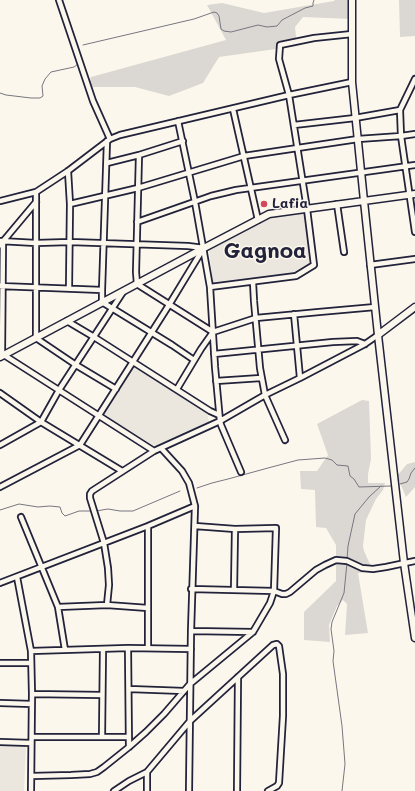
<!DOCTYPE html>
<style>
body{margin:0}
canvas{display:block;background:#fbf7ec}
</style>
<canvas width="415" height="791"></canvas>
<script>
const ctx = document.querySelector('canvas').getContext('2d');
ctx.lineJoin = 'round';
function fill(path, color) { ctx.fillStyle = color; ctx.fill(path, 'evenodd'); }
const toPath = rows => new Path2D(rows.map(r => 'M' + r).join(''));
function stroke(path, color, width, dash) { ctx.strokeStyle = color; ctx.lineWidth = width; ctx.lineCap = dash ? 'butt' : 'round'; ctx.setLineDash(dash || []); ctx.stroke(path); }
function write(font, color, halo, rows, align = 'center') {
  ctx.font = font + ' Mali,sans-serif'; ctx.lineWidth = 3; ctx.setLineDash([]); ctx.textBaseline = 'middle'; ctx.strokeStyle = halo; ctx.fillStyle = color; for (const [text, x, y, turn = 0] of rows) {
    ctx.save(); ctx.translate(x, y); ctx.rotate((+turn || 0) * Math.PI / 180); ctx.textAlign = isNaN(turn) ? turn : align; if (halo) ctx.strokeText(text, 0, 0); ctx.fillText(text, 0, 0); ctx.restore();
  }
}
fill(toPath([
 [304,213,310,263,295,273,213,283,209,250,269,218],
 [134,366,207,412,209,422,158,448,103,415],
 [0,743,26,744,24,791,0,791]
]), '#ebe7df');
fill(toPath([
 [335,0,351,0,351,19,303,17,295,27,297,46,219,57,203,83,169,96,135,87,87,87,91,77,226,40,207,5,222,3,264,13,334,1],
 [399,0,415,0,415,36,400,37],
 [362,400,369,401,371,459,368,474,368,483,385,483,383,490,376,499,366,520,363,546,364,551,373,571,358,573,368,633,345,635,347,604,343,600,337,606,329,625,330,642,304,640,304,612,336,581,336,545,326,528,316,527,315,490,301,489,300,471,317,471,328,455,317,424],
 [415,462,415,487,406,497,397,476,407,464]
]), '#dbd8d3');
stroke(toPath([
 [83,45,194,19,214,12,217,13,219,16,221,29,224,31,231,32,258,25,267,27,277,26,282,20,305,8,313,6,313,3,314,0],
 [0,93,6,95,31,98,40,98,43,96,42,86,45,79,51,72,74,67,78,64,73,48],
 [400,484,407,482,409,479,411,473,415,468],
 [197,488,212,483,228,479,268,468,298,460,325,458,332,460,337,465,348,466,350,476,354,479,359,487,391,486],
 [0,510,19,504,38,507,50,506,60,507,62,513,65,516,79,511,91,511],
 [96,511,108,509,120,511,133,511,180,491],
 [347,560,348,546,355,514,369,497,381,486],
 [342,791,345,764,342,726,333,661,334,651,331,629,332,622,344,593,347,563]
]), '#787681', 1);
const street = toPath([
 [59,0,93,101,110,139],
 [415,79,400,110,401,136,415,232],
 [233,109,258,220],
 [178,121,195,202,210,287,215,367,220,421,221,425,241,472],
 [294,125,355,118,400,110],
 [107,141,102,290,102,302,172,345,194,360],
 [139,155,136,272,137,284,213,332],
 [107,163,139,155,183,141],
 [68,171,70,204,69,288],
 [36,192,36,338,76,365,116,389],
 [0,201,36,192,68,171,110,139,120,135,289,95,352,82],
 [70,204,138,188,244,156,358,139,401,136,415,134],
 [337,204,344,252],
 [137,222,211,196,236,190,415,165],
 [0,241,36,243,70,242,188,246,204,248],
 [0,245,36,202],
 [370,265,415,259],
 [253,282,254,301,260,368,265,395,285,440],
 [0,286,102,290],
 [210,287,296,276,314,265,307,209,289,95,279,59,280,45,314,38,352,34],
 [294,314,300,378],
 [67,321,94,337,210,411,219,415],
 [214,354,333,342,357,341,365,344],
 [2,355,3,241],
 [4,355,154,451],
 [216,381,261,378],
 [177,389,201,349,213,332,256,318,319,312,375,307],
 [0,393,41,422,122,471],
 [0,445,41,422,59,390,123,292],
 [161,448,182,471,189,483,195,506,191,631,189,791],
 [0,487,80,445,169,305,203,249],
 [21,517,58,607,65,650],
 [17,577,31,651,32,694,31,791],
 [0,583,148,526,195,506],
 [191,589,274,591,282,594,286,594,290,592,316,570,325,565,336,560,347,561,362,568,373,569,386,567,415,561],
 [234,590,235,529],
 [107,605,109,585,108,568,104,543,90,498,90,494,92,491,154,451,220,421,265,395,300,378,365,344,378,335],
 [58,607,107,605,148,608],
 [191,631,253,632],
 [128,648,129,747],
 [148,648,148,526],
 [31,651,128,648,191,649],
 [0,663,31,663],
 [129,689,184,691],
 [32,694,102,695],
 [0,703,32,704],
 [32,737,129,737],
 [102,737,103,649],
 [0,742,31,743],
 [32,776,71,775,90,774,97,772,104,767,129,747,146,732,164,714,190,684,253,632,270,603,274,591,276,528,235,529,195,526],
 [114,791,129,781,147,772,190,721,273,645,277,644,279,646,283,674,283,716,279,783,277,786,268,791],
 [147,791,147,772],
 [237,791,238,677]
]);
const secondary = toPath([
 [352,0,352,82,364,201,378,335,404,563,415,638],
 [378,335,415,307],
 [0,357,204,248,269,214,415,194]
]);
stroke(street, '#22223b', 8);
stroke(secondary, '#22223b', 9);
stroke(street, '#fbf7ec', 4.5);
stroke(secondary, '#fbf7ec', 6);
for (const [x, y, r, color] of [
 [264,204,4,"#d1495b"]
]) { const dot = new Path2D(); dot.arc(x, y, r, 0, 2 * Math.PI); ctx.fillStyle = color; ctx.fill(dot); stroke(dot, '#fbf7ec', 1.5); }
write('bold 14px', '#22223b', '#fbf7ec', [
 ["Lafia",272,204]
], 'left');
write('bold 22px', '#22223b', '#fbf7ec', [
 ["Gagnoa",265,251]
]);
</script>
